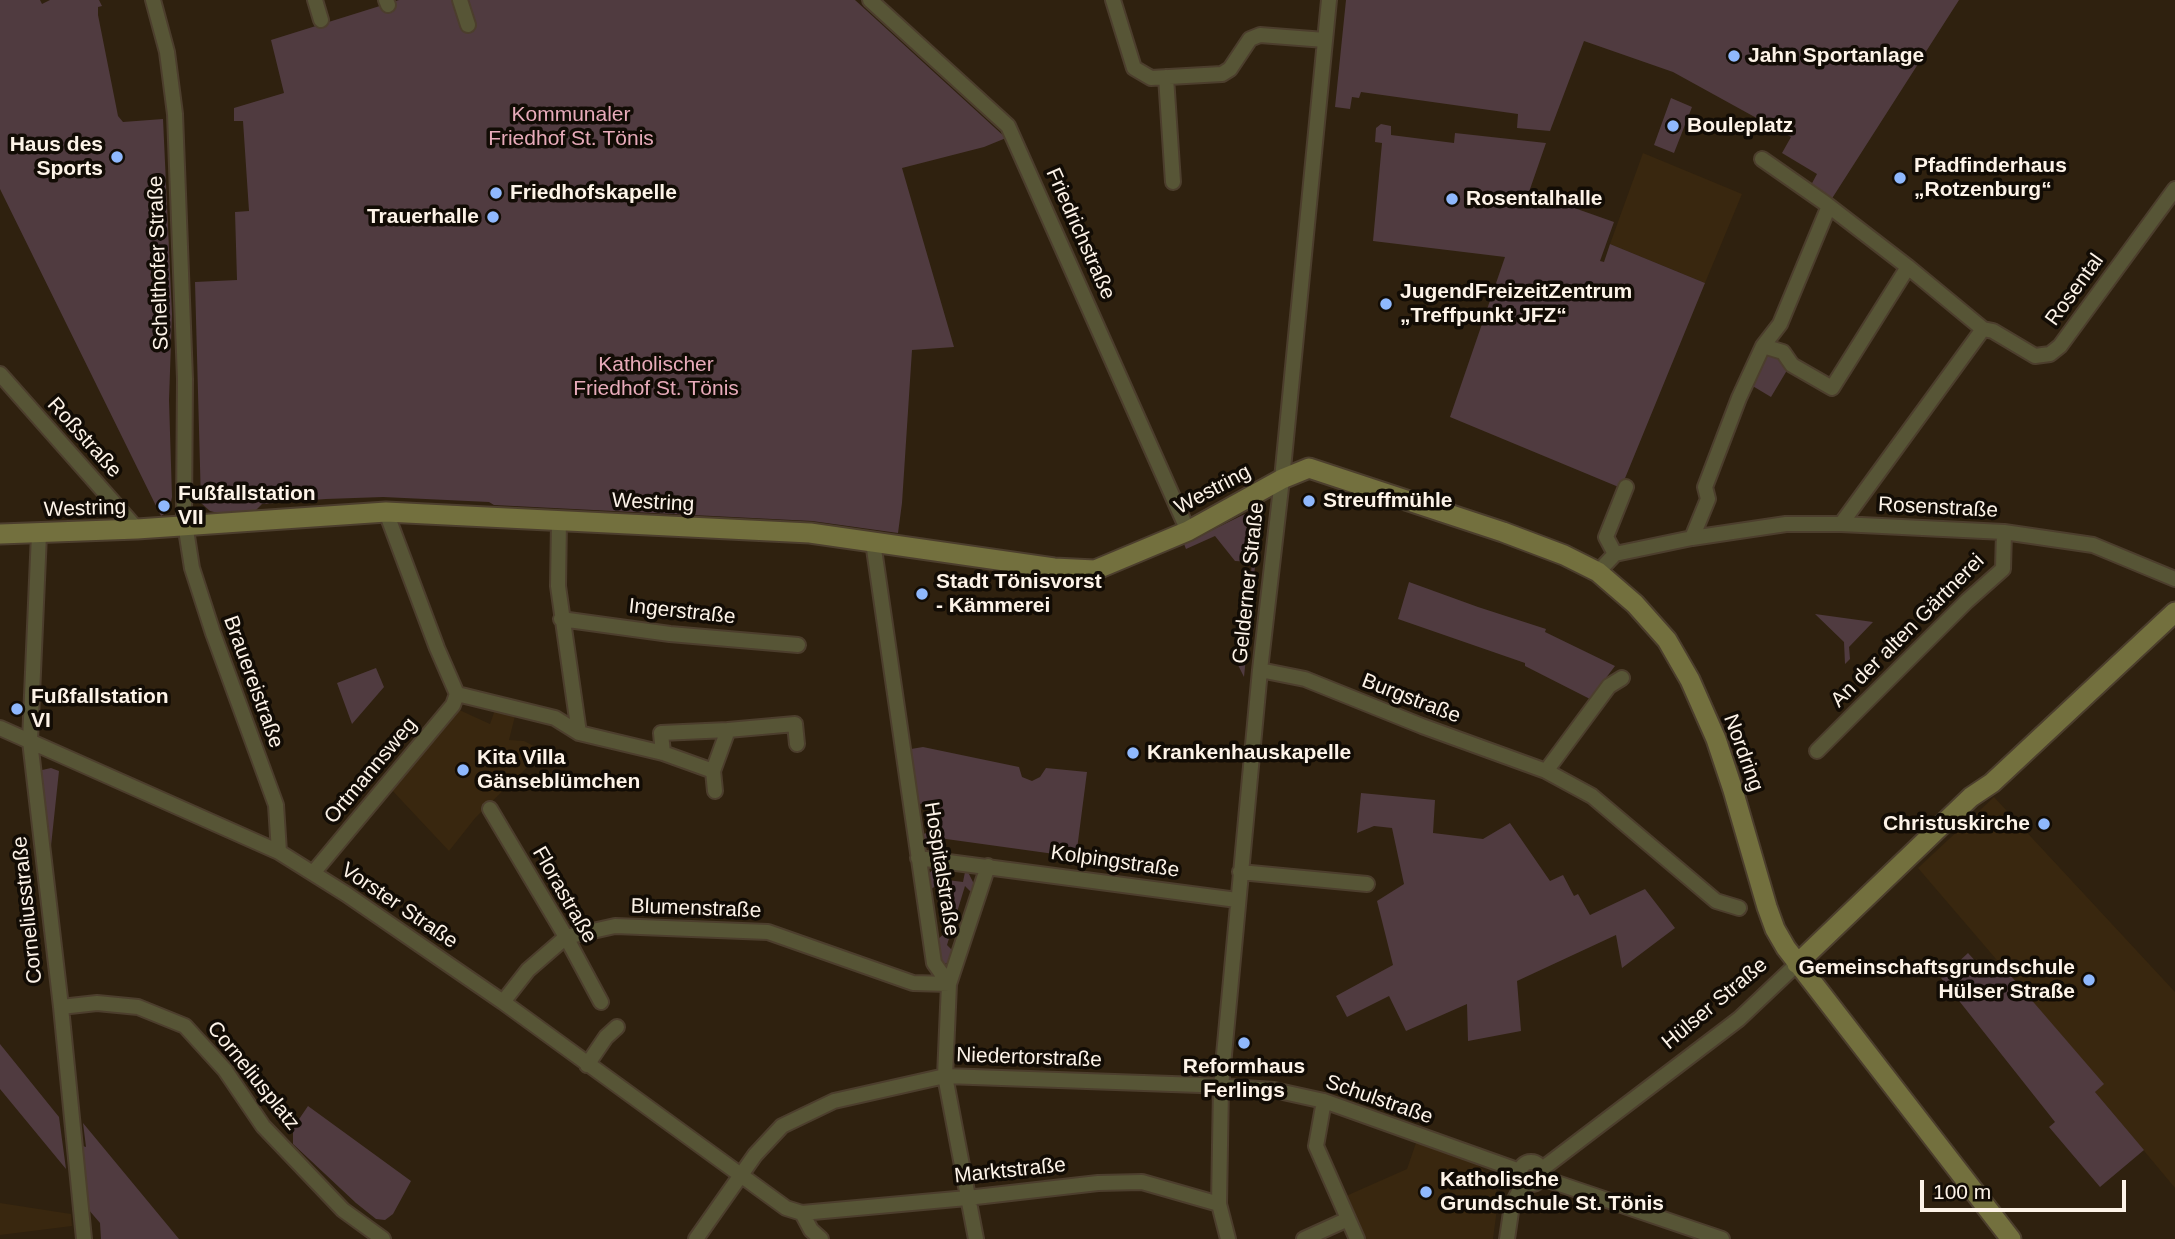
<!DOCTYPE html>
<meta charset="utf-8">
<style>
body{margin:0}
#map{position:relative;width:2175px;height:1239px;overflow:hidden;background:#2f210f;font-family:Arial,sans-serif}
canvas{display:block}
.scale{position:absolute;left:1920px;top:1180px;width:206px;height:32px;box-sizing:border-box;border:4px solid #fdf3e8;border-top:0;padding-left:9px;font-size:21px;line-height:24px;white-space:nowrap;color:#fdf3e8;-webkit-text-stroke:5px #120c05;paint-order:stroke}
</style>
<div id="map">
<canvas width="2175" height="1239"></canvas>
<div class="scale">100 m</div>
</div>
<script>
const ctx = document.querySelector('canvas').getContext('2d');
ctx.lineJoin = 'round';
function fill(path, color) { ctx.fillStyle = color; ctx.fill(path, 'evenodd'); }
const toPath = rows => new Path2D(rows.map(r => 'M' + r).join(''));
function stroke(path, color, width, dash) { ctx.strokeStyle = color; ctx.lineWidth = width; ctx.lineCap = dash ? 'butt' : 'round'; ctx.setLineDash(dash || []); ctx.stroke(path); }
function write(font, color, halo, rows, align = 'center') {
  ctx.font = font + ' Arial,sans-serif'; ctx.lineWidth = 7; ctx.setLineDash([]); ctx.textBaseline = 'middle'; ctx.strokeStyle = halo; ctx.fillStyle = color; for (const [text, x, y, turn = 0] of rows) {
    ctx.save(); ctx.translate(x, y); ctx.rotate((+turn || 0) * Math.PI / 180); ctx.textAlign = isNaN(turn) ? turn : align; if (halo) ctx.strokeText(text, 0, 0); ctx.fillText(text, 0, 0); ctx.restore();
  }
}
fill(toPath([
 [1643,153,1742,194,1705,283,1610,244],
 [496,707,516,712,509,740,524,741,544,751,476,817,449,851,389,787,455,708,490,724],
 [1994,797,2175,992,2175,1188,2095,1092,2103,1084,1918,868],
 [1417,1140,1472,1160,1488,1174,1496,1188,1498,1201,1493,1239,1365,1239,1346,1196,1407,1169],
 [0,1203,71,1214,72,1226,0,1235]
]), '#39270f');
fill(toPath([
 [0,0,40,0,42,4,50,0,99,0,102,6,98,7,98,15,118,116,123,122,163,119,172,314,169,400,172,497,169,511,161,516,0,189],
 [399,0,855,0,1006,138,984,147,902,168,954,347,912,350,902,503,898,533,812,521,494,505,489,502,383,497,326,499,262,504,255,511,222,514,210,511,201,503,195,282,237,280,235,212,249,211,243,121,234,121,234,108,284,93,271,40],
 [1346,0,1959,0,1831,200,1811,185,1817,174,1782,153,1791,137,1673,72,1584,41,1550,131,1517,128,1518,114,1361,92,1359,98,1352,97,1350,109,1335,107],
 [1671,98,1692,107,1674,153,1654,145],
 [1381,124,1391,126,1391,135,1454,143,1455,133,1546,143,1529,192,1614,222,1600,261,1604,262,1610,244,1705,283,1621,488,1450,417,1505,257,1373,241,1382,143,1375,142,1376,128],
 [1769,352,1774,353,1789,367,1771,397,1751,385,1762,358],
 [1261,506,1244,677,1236,661,1244,650,1252,562,1235,561,1215,536,1186,549,1184,544],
 [1409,582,1478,607,1546,629,1545,632,1615,666,1590,699,1525,666,1525,663,1398,619],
 [1815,614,1873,622,1849,647,1850,659,1845,664,1844,642],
 [376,668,384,687,352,724,337,683],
 [923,747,1019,767,1022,777,1032,781,1040,777,1046,768,1087,772,1076,857,939,838,938,853,929,850,923,834,934,831,930,803,919,804,911,749],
 [51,768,59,771,51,846,47,844,39,780,42,770],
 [1361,793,1435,800,1433,833,1483,839,1510,823,1550,881,1563,875,1574,896,1578,894,1590,915,1645,889,1675,928,1622,968,1616,935,1517,981,1521,1031,1468,1041,1467,1004,1406,1031,1389,996,1347,1017,1336,996,1393,965,1377,901,1404,884,1392,828,1374,826,1357,833],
 [934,869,940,869,939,879,963,882,965,872,968,872,974,884,974,895,965,886,947,945,956,954,950,963,943,964,938,960,936,941,947,931,941,882,930,890,929,873],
 [1968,953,1991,978,2004,968,2104,1084,2095,1092,2144,1150,2100,1187,2049,1127,2055,1122,1941,978],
 [0,1044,59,1117,66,1169,0,1089],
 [308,1106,411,1181,393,1214,385,1220,376,1219,356,1203,293,1144,293,1128],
 [83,1123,179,1239,101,1239,100,1223,88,1209,84,1174,83,1146,86,1147]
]), '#503b40');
const street = toPath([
 [153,0,167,52,175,114,185,379,184,517,192,568,213,633,276,805,279,852],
 [315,0,321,20],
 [386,0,388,5],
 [460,0,468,25],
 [870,0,1008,126,1188,531],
 [1113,0,1134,68,1151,78,1222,74,1230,69,1250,39,1260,35,1325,40],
 [1166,77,1173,182],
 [1762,159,1825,203,1908,267,1983,329],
 [1763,346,1783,352,1792,365,1832,388,1908,267],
 [0,374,137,529],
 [559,521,558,586,579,733],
 [1841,524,1983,329,1993,331,2035,356,2050,354,2060,346,2175,189],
 [39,534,30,741,61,1007,84,1239],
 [1692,538,1708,499,1705,487,1739,398,1763,346,1780,324,1829,206],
 [873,542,934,963,949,984,945,1076,976,1239],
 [1615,554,1606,537,1626,487],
 [1598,572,1615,554,1692,538,1786,524,1841,524,2004,532,2093,545,2175,579],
 [561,619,670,634,798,645],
 [1260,670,1305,679,1422,726,1546,771,1592,796,1716,901,1739,908],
 [457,694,555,718,579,733,663,753,713,771,715,791],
 [0,728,279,852,346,894,503,1002,786,1208,802,1213,811,1230,821,1239],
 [1817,751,1967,601,2003,569,2004,532],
 [663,753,661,733,728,730],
 [713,771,728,730,795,724,797,744],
 [1546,771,1609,686,1622,678],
 [490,809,566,937,601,1002],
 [918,858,1237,900],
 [1240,872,1367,884],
 [313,873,453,705,457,694,437,648,386,512],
 [503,1002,528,970,566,937,615,926,768,932,913,983,949,984,988,866],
 [61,1007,97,1003,138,1007,185,1026,225,1070,263,1126,343,1210,383,1239],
 [587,1065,606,1037,617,1027],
 [1324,1101,1316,1146,1357,1239],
 '1520 1173a11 11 0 1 1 22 0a11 11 0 1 1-22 0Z',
 [1542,1169,1739,1019,1797,964],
 [1542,1178,1722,1239],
 [802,1213,967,1198,1098,1183,1142,1182,1219,1204],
 [696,1239,755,1155,782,1126,834,1101,945,1076,1200,1085,1274,1090,1324,1101,1520,1171],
 [1228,1239,1219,1204,1221,1087,1260,670,1282,479,1329,0],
 [1304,1239,1348,1219],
 [1507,1239,1512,1205,1524,1182]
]);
const secondary = toPath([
 [0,534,137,529,386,512,810,533,1054,568,1095,570,1188,531,1282,479,1309,468,1503,532,1564,555,1598,572,1635,604,1667,640,1690,680,1716,739,1733,790,1767,907,1775,929,1786,948,2011,1239],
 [1797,964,1971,797,1992,783,2175,612]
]);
stroke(street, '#4c3e2d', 18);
stroke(secondary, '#4c3e2d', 23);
stroke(street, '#575536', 14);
stroke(secondary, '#73703e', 19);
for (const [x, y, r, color] of [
 [1734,56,7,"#8fb8fd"],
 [1673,126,7,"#8fb8fd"],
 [117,157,7,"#8fb8fd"],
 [1900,178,7,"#8fb8fd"],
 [496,193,7,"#8fb8fd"],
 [1452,199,7,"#8fb8fd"],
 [493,217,7,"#8fb8fd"],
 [1386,304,7,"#8fb8fd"],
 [1309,501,7,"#8fb8fd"],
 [164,506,7,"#8fb8fd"],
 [922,594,7,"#8fb8fd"],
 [17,709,7,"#8fb8fd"],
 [1133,753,7,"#8fb8fd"],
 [463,770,7,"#8fb8fd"],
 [2044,824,7,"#8fb8fd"],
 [2089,980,7,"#8fb8fd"],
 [1244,1043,7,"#8fb8fd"],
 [1426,1192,7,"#8fb8fd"]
]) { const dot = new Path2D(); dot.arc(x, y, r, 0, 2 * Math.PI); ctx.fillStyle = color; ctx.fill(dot); stroke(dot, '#120c05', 2.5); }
write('bold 21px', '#fdf3e8', '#120c05', [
 ["Jahn Sportanlage",1748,56],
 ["Bouleplatz",1687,126],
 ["Haus des",103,145,"right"],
 ["Sports",103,169,"right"],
 ["Pfadfinderhaus",1914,166],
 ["„Rotzenburg“",1914,190],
 ["Friedhofskapelle",510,193],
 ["Rosentalhalle",1466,199],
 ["Trauerhalle",479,217,"right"],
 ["JugendFreizeitZentrum",1400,292],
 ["„Treffpunkt JFZ“",1400,316],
 ["Fußfallstation",178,494],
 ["VII",178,518],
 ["Streuffmühle",1323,501],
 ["Stadt Tönisvorst",936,582],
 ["- Kämmerei",936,606],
 ["Fußfallstation",31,697],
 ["VI",31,721],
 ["Krankenhauskapelle",1147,753],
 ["Kita Villa",477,758],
 ["Gänseblümchen",477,782],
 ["Christuskirche",2030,824,"right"],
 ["Gemeinschaftsgrundschule",2075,968,"right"],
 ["Hülser Straße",2075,992,"right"],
 ["Reformhaus",1244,1067,"center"],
 ["Ferlings",1244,1091,"center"],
 ["Katholische",1440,1180],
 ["Grundschule St. Tönis",1440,1204]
], 'left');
write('21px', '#e8abba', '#120c05', [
 ["Kommunaler",571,115],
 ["Friedhof St. Tönis",571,139],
 ["Katholischer",656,365],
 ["Friedhof St. Tönis",656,389]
]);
write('21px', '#fdf3e8', '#120c05', [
 ["Friedrichstraße",1080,234,66],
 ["Schelthofer Straße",159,263,-92],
 ["Rosental",2075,290,-54],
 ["Roßstraße",84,438,48],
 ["Westring",1213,490,-28],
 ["Westring",653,503,3],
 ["Rosenstraße",1938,508,3],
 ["Westring",85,509,-2],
 ["Gelderner Straße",1249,583,-84],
 ["Ingerstraße",682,612,6],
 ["An der alten Gärtnerei",1908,631,-45],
 ["Brauereistraße",253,682,70],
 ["Burgstraße",1411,699,21],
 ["Nordring",1743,753,70],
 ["Ortmannsweg",371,771,-50],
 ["Kolpingstraße",1115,862,8],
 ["Hospitalstraße",941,869,81],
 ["Florastraße",564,895,60],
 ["Vorster Straße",399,906,34],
 ["Blumenstraße",696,909,2],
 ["Corneliusstraße",28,910,-96],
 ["Hülser Straße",1715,1004,-40],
 ["Niedertorstraße",1029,1058,2],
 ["Corneliusplatz",253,1076,51],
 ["Schulstraße",1379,1100,19],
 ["Marktstraße",1010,1171,-6]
]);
</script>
